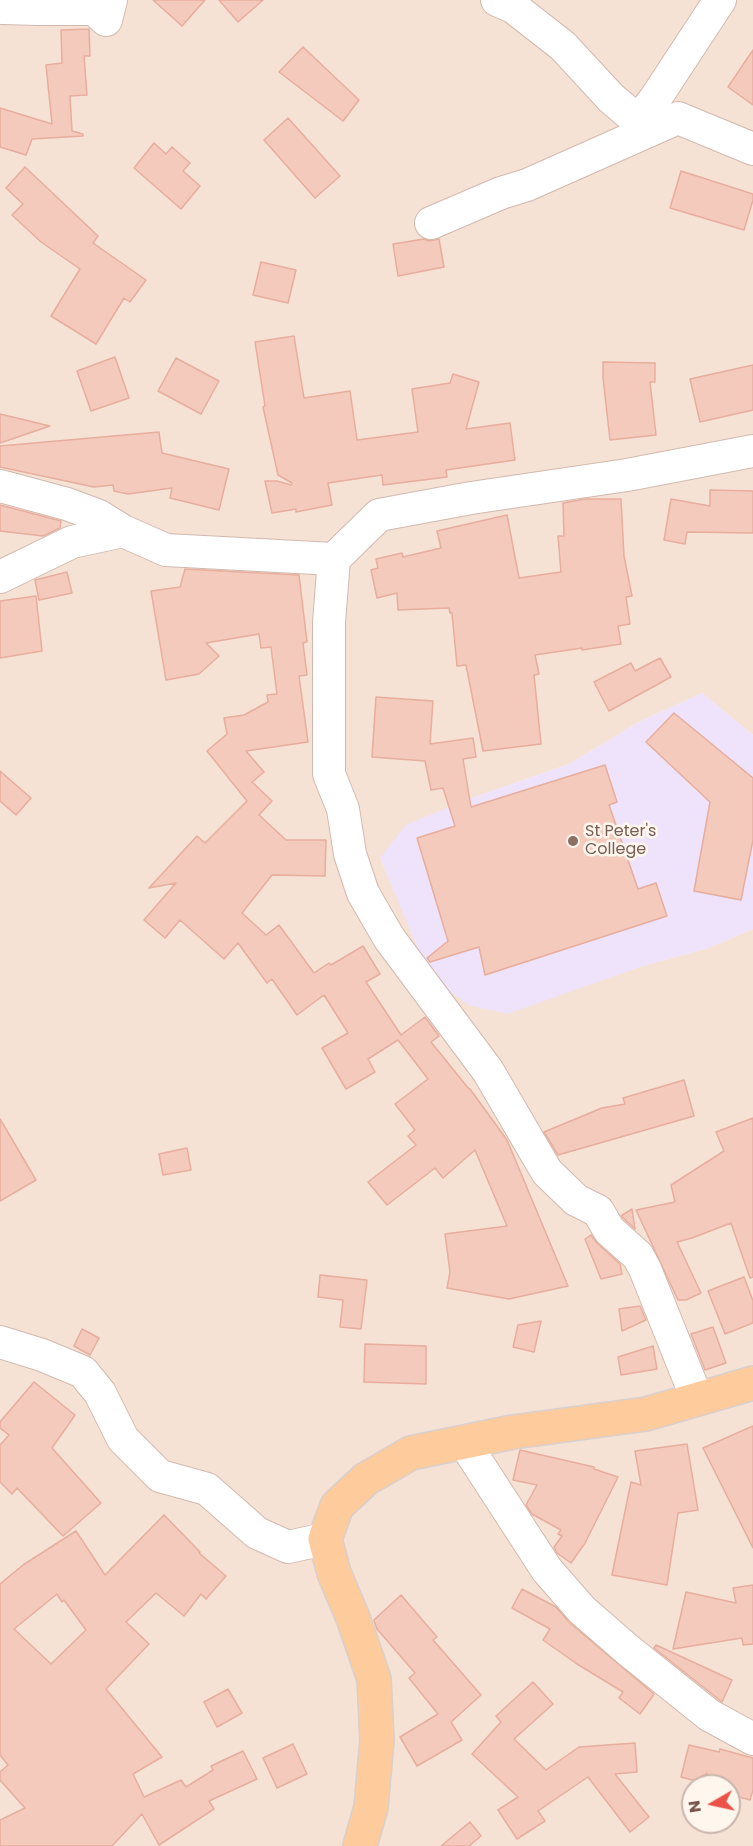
<!DOCTYPE html>
<style>
body{margin:0}
#map{position:relative;width:753px;height:1846px;overflow:hidden;background:#fdf1e7;font-family:Poppins,sans-serif}
canvas{display:block}
.north{position:absolute;left:681px;top:1774px;width:60px;height:60px;box-sizing:border-box;background:#fff6ee;border:2px solid #c9b5ac;border-radius:50%;rotate:261deg;font-size:16px;font-weight:700;line-height:24px;text-align:center;color:#78534a}
.north::after{content:'';display:block;margin:auto;width:21px;height:27px;background:#eb5248;clip-path:polygon(50% 0,100% 100%,50% 72%,0 100%)}
</style>
<div id="map">
<canvas width="753" height="1846"></canvas>
<div class="north">N</div>
</div>
<script>
const ctx = document.querySelector('canvas').getContext('2d');
ctx.lineJoin = 'round';
function fill(path, color) { ctx.fillStyle = color; ctx.fill(path, 'evenodd'); }
const toPath = rows => new Path2D(rows.map(r => 'M' + r).join(''));
function stroke(path, color, width, dash) { ctx.strokeStyle = color; ctx.lineWidth = width; ctx.lineCap = dash ? 'butt' : 'round'; ctx.setLineDash(dash || []); ctx.stroke(path); }
function write(font, color, halo, rows, align = 'center') {
  ctx.font = font + ' Poppins,sans-serif'; ctx.lineWidth = 5; ctx.setLineDash([]); ctx.textBaseline = 'middle'; ctx.strokeStyle = halo; ctx.fillStyle = color; for (const [text, x, y, turn = 0] of rows) {
    ctx.save(); ctx.translate(x, y); ctx.rotate((+turn || 0) * Math.PI / 180); ctx.textAlign = isNaN(turn) ? turn : align; if (halo) ctx.strokeText(text, 0, 0); ctx.fillText(text, 0, 0); ctx.restore();
  }
}
fill(toPath([
 [0,0,753,0,753,735,702,693,639,722,569,764,466,800,380,858,422,956,646,965,709,948,753,929,753,1846,0,1846],
 [693,1786,729,1786,729,1822,693,1822]
]), '#f5e2d5');
fill(toPath([
 [702,693,753,735,753,929,709,948,646,965,507,1014,469,1005,430,978,380,858,406,825,466,800,569,764,639,722]
]), '#eee3fa');
const building = toPath([
 [153,0,205,0,182,26,153,0],
 [219,0,263,0,238,22,219,0],
 [89,29,90,56,84,56,87,95,70,96,72,131,83,134,83,136,32,139,26,155,0,147,0,108,52,124,46,65,62,63,61,30,89,29],
 [303,47,359,100,343,121,279,72,303,47],
 [753,50,753,105,728,87,753,50],
 [288,118,340,176,315,198,264,140,288,118],
 [154,143,166,154,172,147,190,163,183,171,200,186,181,209,134,168,154,143],
 [25,167,98,236,93,243,146,280,130,302,124,298,96,344,51,316,80,269,41,242,12,215,23,204,6,188,25,167],
 [681,171,753,194,753,200,744,230,670,208,681,171],
 [424,239,429,241,439,239,444,267,398,276,393,244,424,239],
 [261,262,296,270,288,303,253,295,261,262],
 [294,336,304,398,350,391,357,440,418,432,412,389,450,383,453,374,479,382,466,429,510,423,515,460,446,470,447,477,383,485,382,475,328,483,332,505,296,512,296,509,272,513,265,481,277,481,291,485,292,483,278,475,263,407,265,406,255,342,294,336],
 [115,357,129,398,91,411,77,371,115,357],
 [176,358,219,381,201,414,158,391,176,358],
 [603,362,655,363,655,382,650,382,656,435,610,440,603,378,603,362],
 [753,365,753,410,700,422,690,379,753,365],
 [0,414,50,426,0,443,0,414],
 [159,432,162,453,229,469,219,510,170,498,172,488,128,494,114,491,113,485,94,487,0,467,0,446,159,432],
 [710,490,753,491,753,533,687,532,685,544,664,540,671,499,710,506,710,490],
 [585,499,621,499,624,556,632,596,626,597,630,624,618,626,621,644,582,650,582,648,535,655,539,674,534,675,541,744,483,751,466,665,457,666,452,613,450,613,449,608,398,610,397,593,377,598,371,570,378,568,376,559,402,553,403,557,441,548,437,531,507,515,519,578,561,572,558,536,564,536,563,503,585,499],
 [0,505,61,521,60,528,43,536,0,531,0,505],
 [185,569,299,575,307,642,303,643,307,675,299,676,308,742,246,751,264,772,252,782,272,801,259,815,286,840,326,840,325,876,272,875,242,913,266,935,279,925,314,973,329,963,331,965,363,946,380,974,366,982,401,1035,425,1017,439,1036,431,1042,469,1089,470,1089,507,1140,568,1286,509,1299,447,1288,450,1272,445,1234,507,1226,475,1150,443,1178,435,1168,387,1205,368,1182,416,1145,408,1136,415,1130,395,1104,428,1079,398,1040,368,1059,375,1072,346,1089,322,1048,348,1033,324,995,297,1015,272,979,267,983,238,943,224,959,180,920,165,938,144,920,176,883,149,888,197,836,205,843,247,801,207,751,227,734,224,718,244,715,268,702,267,695,277,694,271,647,261,648,259,634,206,643,219,656,199,674,166,680,151,591,180,587,185,569],
 [67,572,72,593,39,600,35,580,67,572],
 [36,596,42,651,0,658,0,601,36,596],
 [660,658,671,677,609,711,594,682,631,663,635,671,660,658],
 [376,697,433,701,430,744,473,738,476,757,463,759,471,807,605,765,617,802,609,805,638,889,656,883,667,916,485,975,479,947,430,962,427,958,448,941,417,838,455,826,443,788,431,790,425,761,372,757,376,697],
 [674,713,753,778,753,840,741,900,694,891,710,802,646,742,674,713],
 [0,771,31,798,16,815,0,801,0,771],
 [684,1080,694,1116,558,1155,544,1132,602,1108,625,1104,623,1098,684,1080],
 [753,1118,753,1277,750,1278,731,1223,692,1238,677,1242,701,1293,686,1300,678,1300,636,1210,675,1202,671,1185,724,1151,716,1132,753,1118],
 [0,1119,36,1180,0,1201,0,1119],
 [187,1148,191,1170,163,1175,159,1154,187,1148],
 [632,1209,635,1229,621,1216,632,1209],
 [591,1235,597,1243,620,1264,622,1274,601,1279,585,1239,591,1235],
 [320,1275,367,1280,361,1329,340,1327,343,1300,318,1297,320,1275],
 [744,1277,753,1301,753,1323,725,1334,708,1291,744,1277],
 [640,1306,646,1320,622,1331,619,1309,640,1306],
 [541,1321,534,1352,513,1347,518,1325,541,1321],
 [713,1327,726,1363,705,1370,691,1334,713,1327],
 [82,1329,99,1338,90,1355,74,1346,82,1329],
 [365,1344,426,1346,426,1384,364,1382,365,1344],
 [653,1346,657,1369,621,1375,618,1357,653,1346],
 [34,1382,75,1415,52,1448,101,1503,63,1536,17,1488,12,1494,0,1482,0,1445,9,1435,0,1428,0,1422,34,1382],
 [753,1426,753,1548,703,1448,753,1426],
 [687,1444,698,1510,678,1513,667,1585,612,1575,631,1482,641,1485,635,1451,687,1444],
 [520,1450,594,1467,594,1469,618,1477,585,1543,571,1563,557,1553,554,1547,562,1536,558,1534,561,1530,532,1514,526,1505,537,1485,513,1480,520,1450],
 [164,1515,200,1552,199,1553,226,1576,206,1599,201,1594,184,1616,156,1593,126,1622,149,1644,106,1689,162,1757,133,1774,144,1797,181,1780,186,1787,213,1770,211,1766,243,1751,257,1779,209,1801,214,1809,159,1845,142,1814,112,1846,0,1846,0,1820,25,1808,0,1780,0,1772,8,1765,0,1755,0,1584,23,1565,76,1531,105,1575,164,1515],
 [57,1594,62,1602,64,1600,86,1630,51,1664,14,1629,57,1594],
 [753,1585,753,1644,743,1645,742,1638,673,1649,686,1592,736,1603,733,1588,753,1585],
 [522,1589,556,1607,570,1623,654,1694,640,1714,619,1698,623,1692,577,1664,543,1640,550,1629,512,1608,522,1589],
 [401,1595,437,1637,433,1640,481,1695,451,1722,462,1740,417,1766,400,1737,438,1714,409,1678,415,1673,377,1629,374,1620,401,1595],
 [656,1645,732,1680,722,1702,654,1648,656,1645],
 [533,1682,553,1704,514,1739,546,1770,579,1747,635,1743,637,1772,615,1774,649,1817,630,1832,588,1777,538,1811,545,1821,517,1839,498,1810,518,1797,472,1754,501,1722,496,1716,533,1682],
 [228,1689,242,1713,217,1727,204,1702,228,1689],
 [293,1744,307,1774,277,1788,263,1758,293,1744],
 [689,1745,719,1752,720,1749,753,1758,753,1790,750,1800,729,1794,729,1786,717,1786,701,1782,707,1773,696,1781,681,1777,689,1745],
 [470,1822,481,1836,469,1846,441,1846,470,1822]
]);
fill(building, '#f4cabd');
stroke(building, '#e7ad9d', 1.5);
const minor = toPath([
 [497,0,513,7,563,46,611,98,638,121,655,99,720,0],
 [0,6,3,8,37,9,94,9,106,20,111,0],
 [431,223,501,193,527,185,678,118,753,149],
 [0,486,67,504,99,516,123,531,166,550,334,559],
 [0,577,72,542,123,531],
 [0,1342,42,1355,83,1372,100,1393,123,1439,160,1476,207,1489,257,1533,288,1547,325,1539],
 [697,1399,645,1269,638,1256,609,1230,598,1211,576,1200,547,1172,488,1071,389,938,363,893,350,854,343,809,329,774,329,622,334,559,379,515,471,498,627,475,753,451],
 [464,1442,547,1570,582,1610,628,1650,709,1715,753,1739]
]);
const major = toPath([
 [360,1846,371,1807,377,1740,374,1679,353,1618,334,1573,325,1539,337,1506,366,1479,411,1453,513,1432,646,1414,753,1383]
]);
stroke(minor, '#d2b9af', 34);
stroke(major, '#d9cfcc', 36);
stroke(minor, '#fff', 32);
stroke(major, '#fecb9d', 33);
for (const [x, y, r, color] of [
 [573,841,6,"#8d6e63"]
]) { const dot = new Path2D(); dot.arc(x, y, r, 0, 2 * Math.PI); ctx.fillStyle = color; ctx.fill(dot); stroke(dot, '#fff6ee', 2); }
write('16px', '#785e54', '#fff6ee', [
 ["St Peter's",585,832],
 ["College",585,850]
], 'left');
</script>
